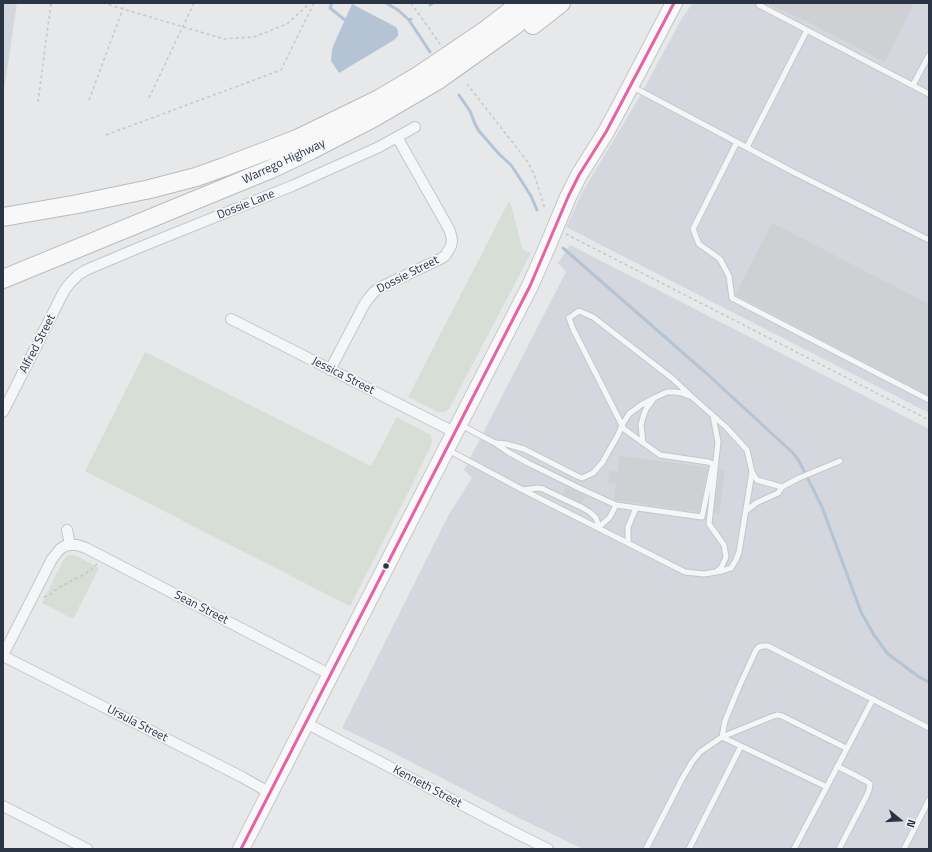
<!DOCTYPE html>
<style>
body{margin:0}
#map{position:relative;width:932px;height:852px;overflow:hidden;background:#e6e8ea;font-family:"Titillium Web",sans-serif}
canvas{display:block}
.frame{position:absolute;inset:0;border:4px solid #2b3445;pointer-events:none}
.north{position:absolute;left:880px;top:800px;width:40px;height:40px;-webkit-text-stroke:3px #f4f6f9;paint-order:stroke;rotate:108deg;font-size:11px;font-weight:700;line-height:16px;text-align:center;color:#2b3445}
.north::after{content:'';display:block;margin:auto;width:14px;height:18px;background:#2b3445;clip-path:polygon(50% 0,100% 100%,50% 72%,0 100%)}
</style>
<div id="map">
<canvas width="932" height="852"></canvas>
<div class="frame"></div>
<div class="north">N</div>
</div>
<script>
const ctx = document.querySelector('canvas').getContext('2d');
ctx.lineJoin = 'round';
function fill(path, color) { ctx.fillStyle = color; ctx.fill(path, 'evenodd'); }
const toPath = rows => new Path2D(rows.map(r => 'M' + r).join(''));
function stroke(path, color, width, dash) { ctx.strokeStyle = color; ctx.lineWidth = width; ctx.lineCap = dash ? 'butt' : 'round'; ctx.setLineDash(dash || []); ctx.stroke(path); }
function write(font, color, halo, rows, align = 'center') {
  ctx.font = font + ' "Titillium Web",sans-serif'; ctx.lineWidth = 3.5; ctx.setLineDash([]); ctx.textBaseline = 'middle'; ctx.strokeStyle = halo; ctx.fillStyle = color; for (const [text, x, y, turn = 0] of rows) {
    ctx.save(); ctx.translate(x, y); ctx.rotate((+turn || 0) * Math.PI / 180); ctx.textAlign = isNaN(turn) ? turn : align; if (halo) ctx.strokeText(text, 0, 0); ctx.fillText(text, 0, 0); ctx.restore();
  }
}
fill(toPath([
 [3,3,17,3,3,97],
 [693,3,929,3,929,413,566,227,583,191,640,96,682,18],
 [570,245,929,429,929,849,583,849,517,817,388,750,342,728,449,514,472,478,464,470,566,272,558,263]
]), '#d4d7dd');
fill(toPath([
 [509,201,512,208,522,249,531,253,449,409,445,412,438,412,408,397],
 [145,352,371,466,397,417,431,435,432,443,411,487,350,606,85,471],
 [71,555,75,555,99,568,73,619,42,603,64,559,67,556]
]), '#d6ded6');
fill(toPath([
 [352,4,394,26,396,27,398,31,398,36,394,40,339,73,331,61,332,50,334,44]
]), '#b4c4d5');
stroke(toPath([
 [332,3,330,8,345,20],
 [386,3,398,10,409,20],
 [430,5,433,3],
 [411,19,409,20,430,52],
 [459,95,470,111,475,124,479,131,499,154,511,165,517,174,531,196,537,210],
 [563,248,705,372,793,453,799,461,822,507,861,612,874,635,888,654,919,677,929,682]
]), '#b4c4d5', 3);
fill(toPath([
 [766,3,914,3,885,62,806,21],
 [772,223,929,304,929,396,736,295,736,294],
 [620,456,708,467,699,512,614,500,616,483,608,482,609,471,618,472],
 [719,469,725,470,719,514,714,514],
 [566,486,585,496,582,503,563,494]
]), '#ced0d3');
const lane = toPath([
 [761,3,759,5,929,94],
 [913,85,929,55],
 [633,87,793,172,929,240],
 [737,142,693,229,699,244,720,259,729,276,732,298,929,400],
 [747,147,807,30],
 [713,416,718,442,709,524,724,545,726,557,721,568,717,571],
 [496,443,506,444,524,449,577,476,582,478,593,473,602,463,618,435,622,425,629,414,641,405,654,398],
 [643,443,641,425,643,417,646,409,654,398,667,392,675,392,682,393,689,396],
 [448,450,523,490,685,572,704,574,722,571,731,568,736,560,739,552,752,472,747,450,726,427,692,397,673,379,593,317,579,311,569,318,573,329,622,425,624,429,660,455,708,462,713,464,702,517,616,505,581,489,528,463,508,452,495,443,461,425],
 [752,472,757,480,782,487],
 [523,490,538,488,543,489,583,508,591,513,596,518,599,527,610,517,616,505],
 [746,511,756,503,778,493,782,487,799,478,840,461],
 [628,542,628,527,636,508],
 [837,766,866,781,870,784,869,790,866,797,839,849],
 [827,787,722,737,725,721,739,687,756,650,759,647,763,646,768,646,929,728],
 [646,849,682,779,692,762,700,752,722,737,771,717,777,715,782,716,846,748],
 [689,849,741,746],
 [794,849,873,699],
 [904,849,929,800]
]);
const street = toPath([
 [231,319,454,432],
 [330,370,364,305,368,299,374,292,381,287,440,259,445,256,451,246,452,241,451,235,449,229,397,137],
 [3,412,64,291,70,283,78,275,86,270,143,246,292,186,379,147,415,127],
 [67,530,70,545],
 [3,655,52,559,60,549,65,546,70,545,77,545,86,548,331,675],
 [3,656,242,777,270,793],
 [306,723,510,830,548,849],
 [3,806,87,849]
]);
const primary = toPath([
 [241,849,530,286,548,245,568,197,579,175,606,132,619,108,674,3]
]);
const highway = toPath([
 [533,25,561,3],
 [3,217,78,204,150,189,196,177,224,167,297,139,379,99,418,76,486,30,521,3],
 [3,279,215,192,271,169,311,150,373,118,438,80,514,26,542,3]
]);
stroke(lane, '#c4c6c8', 7);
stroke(street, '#c4c6c8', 12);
stroke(primary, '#c2c5c8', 18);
stroke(highway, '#b8bbbf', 20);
stroke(toPath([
 [103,3,224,39,254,37,287,24,310,3],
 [411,3,440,44],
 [467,84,527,161,534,174,545,209],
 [149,98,194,3],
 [89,100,125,3],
 [38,102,51,3],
 [106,135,281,70,314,3],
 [566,234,929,420],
 [44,597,49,595,58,588,73,580,83,575,90,571,97,564]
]), '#c5c6ca', 1.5, [3, 3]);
stroke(lane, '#f5f6f7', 5);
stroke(street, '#f5f6f7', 10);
stroke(primary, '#f8f8f8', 16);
stroke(highway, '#f8f8f8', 18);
stroke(toPath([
 [241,849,530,286,568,197,579,175,606,132,674,3]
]), '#e463a4', 3);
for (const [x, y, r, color] of [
 [386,566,3.5,"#2b3445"]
]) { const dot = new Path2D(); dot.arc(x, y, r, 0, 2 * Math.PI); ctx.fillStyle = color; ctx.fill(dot); stroke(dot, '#f4f6f9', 1.5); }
write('12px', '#2b3445', '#f4f6f9', [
 ["Warrego Highway",284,162,-25],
 ["Dossie Lane",246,205,-22],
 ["Dossie Street",408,275,-27],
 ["Alfred Street",38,344,-63],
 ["Jessica Street",343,376,27],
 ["Sean Street",201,608,27],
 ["Ursula Street",137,724,27],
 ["Kenneth Street",427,787,28]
]);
</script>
